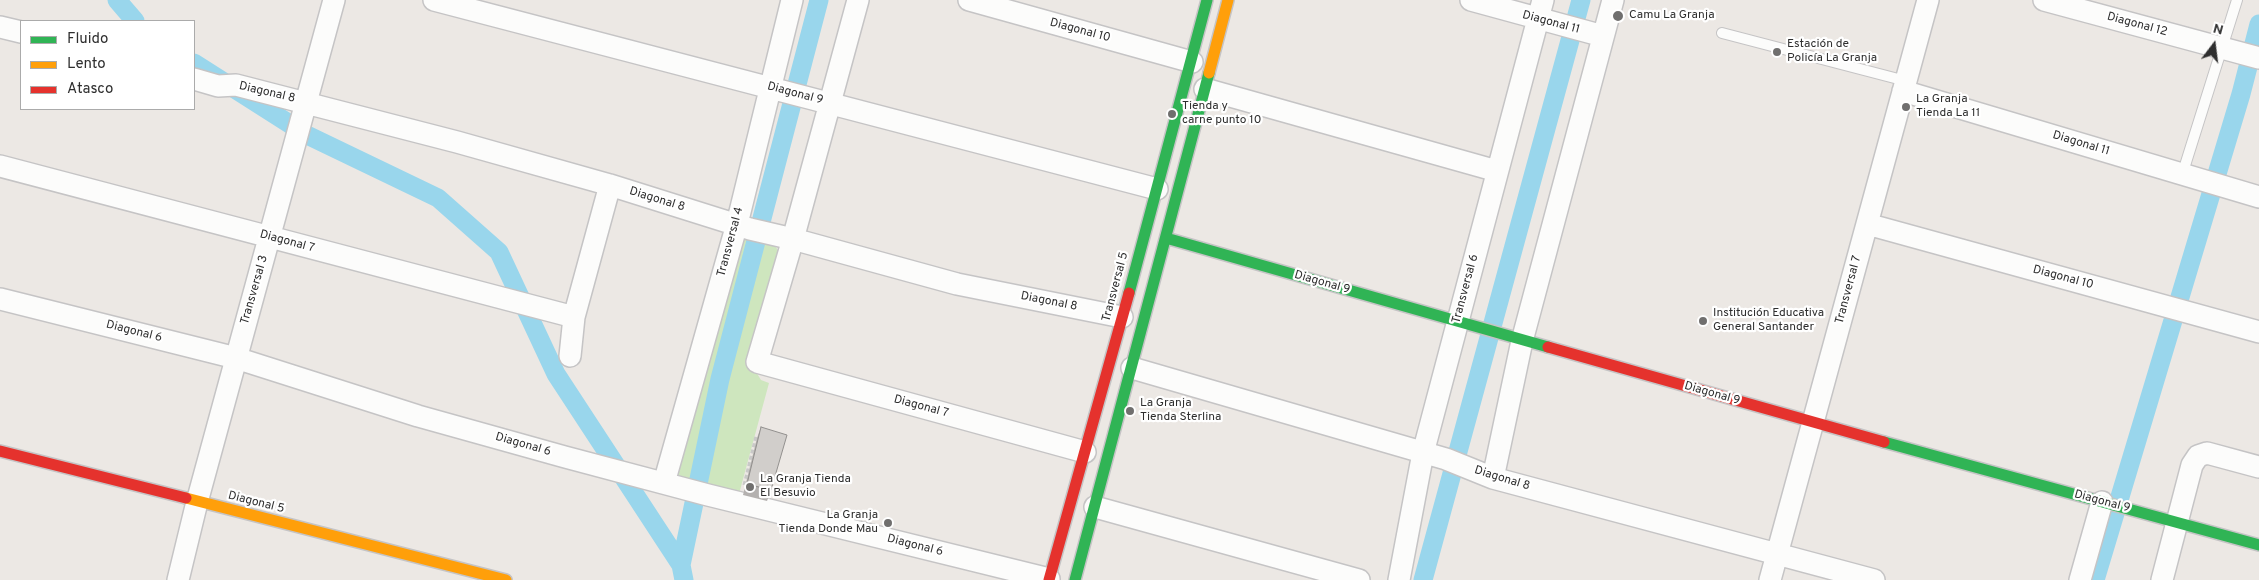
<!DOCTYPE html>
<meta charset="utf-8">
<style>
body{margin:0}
#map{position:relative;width:2259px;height:580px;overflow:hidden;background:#ece8e4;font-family:Overpass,sans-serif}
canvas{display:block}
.legend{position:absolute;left:20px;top:20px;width:175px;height:90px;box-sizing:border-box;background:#fff;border:1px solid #ababab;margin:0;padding:6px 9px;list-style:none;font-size:15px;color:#2e2e2e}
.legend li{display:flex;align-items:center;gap:10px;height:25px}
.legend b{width:25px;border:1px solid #ababab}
.north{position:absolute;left:2189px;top:20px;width:50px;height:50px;-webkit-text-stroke:4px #fff;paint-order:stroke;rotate:15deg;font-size:14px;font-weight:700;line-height:20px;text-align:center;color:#2e2e2e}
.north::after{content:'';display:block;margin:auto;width:18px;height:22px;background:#2e2e2e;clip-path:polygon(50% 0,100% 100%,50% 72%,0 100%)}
</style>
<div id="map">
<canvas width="2259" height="580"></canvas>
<ul class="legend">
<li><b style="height:6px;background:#30b455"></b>Fluido</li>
<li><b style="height:6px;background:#ff9f0a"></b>Lento</li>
<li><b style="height:6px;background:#e5322d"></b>Atasco</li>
</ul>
<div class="north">N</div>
</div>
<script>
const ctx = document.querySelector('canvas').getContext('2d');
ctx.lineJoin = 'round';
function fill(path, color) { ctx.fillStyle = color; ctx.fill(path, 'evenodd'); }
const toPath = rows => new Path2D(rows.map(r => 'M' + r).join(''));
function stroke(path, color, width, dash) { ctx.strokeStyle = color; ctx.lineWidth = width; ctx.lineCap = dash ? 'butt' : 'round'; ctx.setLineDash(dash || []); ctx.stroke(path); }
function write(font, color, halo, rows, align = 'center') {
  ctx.font = font + ' Overpass,sans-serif'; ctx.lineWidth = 4.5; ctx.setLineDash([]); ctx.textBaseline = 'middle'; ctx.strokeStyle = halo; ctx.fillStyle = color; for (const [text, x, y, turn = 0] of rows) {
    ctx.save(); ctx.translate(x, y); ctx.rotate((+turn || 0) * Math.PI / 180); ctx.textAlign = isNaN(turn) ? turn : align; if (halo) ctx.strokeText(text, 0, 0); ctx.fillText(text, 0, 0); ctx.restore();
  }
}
fill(toPath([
 [749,234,770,239,780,253,753,367,761,380,769,383,739,494,673,477,734,239]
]), '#cee6be');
stroke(toPath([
 [117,0,135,21],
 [194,63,307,135,438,198,499,252,556,374,681,565,684,580],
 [681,565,720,379,819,0],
 [1423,580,1581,0],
 [2095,580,2241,94,2259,24]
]), '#99d6ec', 19);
const lane = toPath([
 [1722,33,1906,81],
 [2182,175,2237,0]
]);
const street = toPath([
 [434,0,1157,189],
 [858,0,793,239,757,362,1085,452],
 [969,0,1192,62],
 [1471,0,1603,36],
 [2044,0,2259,58],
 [0,27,21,32],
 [194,79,218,86,236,85,457,142,610,185,750,229,793,239,957,284,1122,317],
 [1205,89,1497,171],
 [1903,91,2259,197],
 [0,166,574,317],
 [1867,224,2259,332],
 [0,299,236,358,418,416,565,457,708,495,1049,579],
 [570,356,574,317,610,185],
 [1132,368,1446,459,1493,478,1874,580],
 [1493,478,1522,341,1613,0],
 [664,483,737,224,792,0],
 [1095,507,1359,580],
 [178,580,197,502,334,0],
 [1399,580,1423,453,1543,0],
 [1770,580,1928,0],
 [2080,580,2102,502],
 [2162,580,2192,465,2198,456,2207,453,2259,467]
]);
const fast = toPath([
 [1166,238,1548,347],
 [1129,293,1207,0],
 [1884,442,2259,545],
 [1075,580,1209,73]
]);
const slow = toPath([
 [1209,73,1228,0],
 [186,498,506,580]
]);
const jam = toPath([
 [1548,347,1884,442],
 [0,451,186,498],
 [1049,580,1129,293]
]);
stroke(lane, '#c5c4c5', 12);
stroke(street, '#c5c4c5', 24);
stroke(fast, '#c5c4c5', 14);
stroke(slow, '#c5c4c5', 14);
stroke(jam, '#c5c4c5', 14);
stroke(toPath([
 [744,485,756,436]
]), '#c9c9c8', 3, [4, 2.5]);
stroke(lane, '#fcfcfb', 10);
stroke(street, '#fcfcfb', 21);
stroke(fast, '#30b455', 11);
stroke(slow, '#ff9f0a', 11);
stroke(jam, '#e5322d', 11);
fill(toPath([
 [761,427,771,490,767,501,743,495,757,438]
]), '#b4b1af');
const building = toPath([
 [761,427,787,435,771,490,747,484,761,427]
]);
fill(building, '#d1cecb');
stroke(building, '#92908e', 1);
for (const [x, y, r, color] of [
 [1618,16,6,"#706f6e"],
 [1777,52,5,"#706f6e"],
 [1906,107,5,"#706f6e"],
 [1172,114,5,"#706f6e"],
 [1703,321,5,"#706f6e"],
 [1130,411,5,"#706f6e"],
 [750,487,5,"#706f6e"],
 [888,523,5,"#706f6e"]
]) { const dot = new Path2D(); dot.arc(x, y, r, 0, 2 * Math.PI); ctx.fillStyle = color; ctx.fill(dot); stroke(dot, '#fff', 2); }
write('12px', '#2e2e2e', '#fff', [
 ["Camu La Granja",1629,16],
 ["Estación de",1787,45],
 ["Policía La Granja",1787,59],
 ["La Granja",1916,100],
 ["Tienda La 11",1916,114],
 ["Tienda y",1182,107],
 ["carne punto 10",1182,121],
 ["Institución Educativa",1713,314],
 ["General Santander",1713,328],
 ["La Granja",1140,404],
 ["Tienda Sterlina",1140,418],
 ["La Granja Tienda",760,480],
 ["El Besuvio",760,494],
 ["La Granja",878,516,"right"],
 ["Tienda Donde Mau",878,530,"right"]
], 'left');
write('12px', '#2e2e2e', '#fff', [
 ["Diagonal 11",1551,23,15],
 ["Diagonal 12",2137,25,15],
 ["Diagonal 10",1080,31,15],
 ["Diagonal 8",267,93,13],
 ["Diagonal 9",795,94,15],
 ["Diagonal 11",2081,144,17],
 ["Diagonal 8",657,200,17],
 ["Diagonal 7",287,242,15],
 ["Transversal 4",731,242,-75],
 ["Diagonal 10",2063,278,15],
 ["Diagonal 9",1322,283,16],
 ["Transversal 5",1116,287,-75],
 ["Transversal 6",1466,289,-75],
 ["Transversal 3",255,290,-74],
 ["Transversal 7",1849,290,-75],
 ["Diagonal 8",1049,302,11],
 ["Diagonal 6",134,332,14],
 ["Diagonal 9",1712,394,16],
 ["Diagonal 7",921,407,15],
 ["Diagonal 6",523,445,16],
 ["Diagonal 8",1502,479,17],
 ["Diagonal 9",2102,502,15],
 ["Diagonal 5",256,503,14],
 ["Diagonal 6",915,546,14]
]);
</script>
